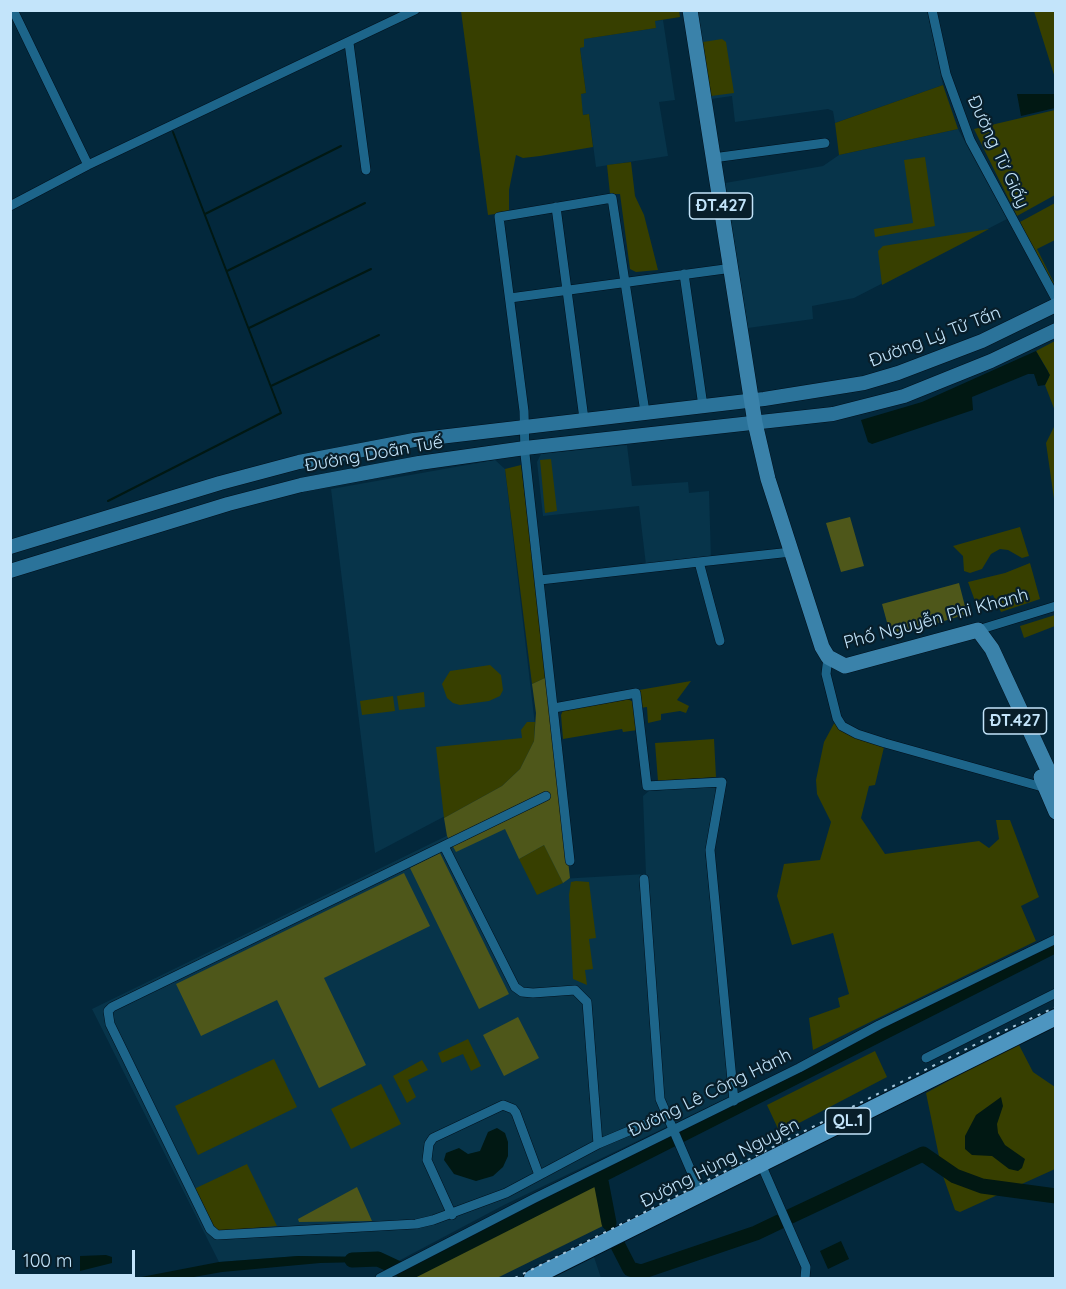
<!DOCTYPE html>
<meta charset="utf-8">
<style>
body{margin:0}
#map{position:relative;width:1066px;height:1289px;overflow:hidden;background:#03283c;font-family:Quicksand,sans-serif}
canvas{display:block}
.frame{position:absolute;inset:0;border:12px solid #c3e4fa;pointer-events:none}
.scale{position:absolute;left:12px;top:1250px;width:123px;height:27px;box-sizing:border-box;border:3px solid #c3e4fa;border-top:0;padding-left:8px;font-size:18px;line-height:21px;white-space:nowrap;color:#c3e4fa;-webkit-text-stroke:4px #081e2a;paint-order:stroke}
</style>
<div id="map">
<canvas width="1066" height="1289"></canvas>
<div class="frame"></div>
<div class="scale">100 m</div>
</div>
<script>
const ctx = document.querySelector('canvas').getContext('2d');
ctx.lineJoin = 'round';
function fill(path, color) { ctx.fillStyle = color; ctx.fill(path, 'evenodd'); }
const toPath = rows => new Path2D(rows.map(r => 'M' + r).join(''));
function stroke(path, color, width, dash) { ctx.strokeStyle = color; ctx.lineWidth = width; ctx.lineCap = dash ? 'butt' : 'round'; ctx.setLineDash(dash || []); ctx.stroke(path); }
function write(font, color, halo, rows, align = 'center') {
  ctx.font = font + ' Quicksand,sans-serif'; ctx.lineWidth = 4.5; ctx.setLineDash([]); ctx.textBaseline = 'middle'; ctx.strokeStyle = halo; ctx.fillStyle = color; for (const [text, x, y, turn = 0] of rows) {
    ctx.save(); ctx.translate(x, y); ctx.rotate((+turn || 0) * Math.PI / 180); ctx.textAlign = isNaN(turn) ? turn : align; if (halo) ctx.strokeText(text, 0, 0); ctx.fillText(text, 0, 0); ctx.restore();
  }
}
fill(toPath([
 [697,11,927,11,943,85,835,123,833,111,828,109,735,122,732,96,711,99],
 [663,20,675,100,659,102,668,156,596,167,589,114,583,115,580,94,586,93,580,48,583,39,656,28,654,21],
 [958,129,1007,219,854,298,812,306,813,319,748,328,725,183,823,166,839,155],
 [627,445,632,486,688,482,689,493,709,491,711,560,646,565,639,506,543,516,537,462,541,454],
 [495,460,505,469,535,725,502,786,375,853,331,489],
 [553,784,560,879,646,874,643,796,649,791,713,786,717,790,705,852,731,1096,504,1205,389,1266,368,1257,298,1256,219,1262,92,1009],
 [594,1257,601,1278,553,1278]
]), '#07344a');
fill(toPath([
 [679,10,680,17,655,21,656,28,584,39,584,47,580,48,586,93,581,94,583,115,589,114,593,147,540,156,523,158,516,155,509,190,509,212,488,215,461,11],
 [1034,11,1055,11,1055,78],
 [722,39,726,42,734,93,711,96,703,42],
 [943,85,958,129,839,155,835,123],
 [1055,110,1055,195,1017,216,974,129],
 [925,157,935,226,875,237,874,229,913,223,904,160],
 [631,162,635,196,644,215,658,270,636,272,630,269,620,194,610,194,607,165],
 [1055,203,1055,240,1037,249,1054,283,1051,284,1020,222],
 [989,229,961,244,882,285,878,251,883,246],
 [1055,341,1055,411,1045,385,1049,377,1048,371,1036,351],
 [1055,425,1056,425,1055,506,1046,443],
 [551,459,557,511,545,513,540,460],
 [521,465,547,677,532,684,505,469],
 [1020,527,1029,556,1022,558,1008,550,1000,549,991,554,982,569,970,573,964,571,963,556,953,546],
 [1030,563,1040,599,1001,612,993,595,975,601,968,582,1005,573],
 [1055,615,1055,626,1024,638,1020,626],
 [490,665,501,675,503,690,500,696,489,701,460,705,453,703,447,698,442,684,450,671],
 [691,681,677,700,689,706,686,713,680,711,661,714,661,720,648,723,647,707,640,708,639,690],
 [424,692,425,707,399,710,397,696],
 [393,696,395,711,362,715,360,701],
 [626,698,635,703,638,730,623,732,622,729,563,739,561,715,564,708],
 [837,718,842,726,885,743,875,785,869,786,861,818,885,854,979,841,989,848,999,839,996,820,1010,820,1039,897,1021,906,1036,941,813,1050,809,1018,840,1007,838,998,849,994,833,933,792,945,777,896,784,864,820,860,831,822,817,794,816,780,824,742],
 [527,722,535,722,534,741,520,769,502,786,444,818,436,747,522,738,521,730],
 [714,739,716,777,658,781,655,743],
 [544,845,563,883,537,895,519,859],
 [576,881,589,882,596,938,589,939,593,969,585,970,587,985,573,979,569,895,571,882],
 [468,1039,481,1066,471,1071,463,1054,442,1063,438,1053],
 [1018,1043,1033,1072,1055,1087,1055,1169,960,1212,955,1210,943,1176,926,1093],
 [875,1051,887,1077,780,1133,767,1105],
 [274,1059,297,1107,198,1155,175,1106],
 [422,1060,428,1070,408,1080,416,1097,407,1103,393,1076],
 [381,1084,401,1124,351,1149,331,1109],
 [247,1164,277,1226,219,1231,213,1230,194,1189]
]), '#373f00');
fill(toPath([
 [850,517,864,566,841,572,826,523],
 [959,583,966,610,964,615,891,637,882,604],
 [547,677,570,878,563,883,544,845,519,859,505,829,456,852,447,836,444,818,502,786,520,769,534,741,536,713,532,684],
 [440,853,509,994,479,1009,410,868],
 [404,873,430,926,324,978,366,1065,319,1088,277,1000,201,1036,176,984],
 [518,1017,539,1058,504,1076,483,1035],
 [595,1182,615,1220,497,1278,409,1278],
 [357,1187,372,1221,299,1222,298,1219]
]), '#4e571a');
fill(toPath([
 [1017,94,1055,94,1055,108,1021,116],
 [1036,351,1050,375,1045,385,1038,386,1034,374,1028,374,972,397,973,410,872,444,868,442,861,420,922,402],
 [1001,1097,1003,1106,997,1124,998,1133,1005,1145,1025,1159,1022,1168,1018,1171,1009,1169,992,1156,972,1155,965,1149,965,1136,976,1115],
 [497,1128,505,1133,508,1142,508,1156,503,1167,493,1176,476,1181,454,1174,444,1160,446,1153,459,1148,468,1154,480,1151,488,1132],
 [841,1241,849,1259,828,1269,820,1251],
 [106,1255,112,1257,112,1263,80,1271,80,1256],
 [298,1256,368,1257,389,1266,383,1268,364,1262,320,1263,222,1272,188,1278,136,1278,219,1262]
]), '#011813');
stroke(toPath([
 [205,214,341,146],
 [227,271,365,203],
 [249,328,371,269],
 [271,386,379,335],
 [108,501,281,413,173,132],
 [397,1278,408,1273]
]), '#011813', 2);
stroke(toPath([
 [600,1176,609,1223],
 [791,1216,923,1154,955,1176,982,1186,1056,1196],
 [612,1234,630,1269,641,1272,756,1233,779,1222],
 [352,1260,378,1259,408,1273,1056,945]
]), '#011813', 15);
const street = toPath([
 [13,10,88,165,415,10],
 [932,10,946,74,970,140,1056,299],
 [349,43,366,170],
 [713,158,825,143],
 [10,206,88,165],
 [556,207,584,419],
 [684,274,703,406],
 [510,298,725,269],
 [699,562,791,552],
 [540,580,699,562,720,641],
 [978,630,1056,606],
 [828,657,826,674,837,718,842,726,857,734,885,743,1046,788],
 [554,708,636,693,647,786,722,782,710,850,734,1101],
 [546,796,112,1007,108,1011,110,1024,210,1229,217,1235,416,1224,433,1220,506,1193,598,1144,667,1115],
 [444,846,515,987,522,992,533,993,575,990,587,1002,598,1144],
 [570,861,525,454,524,411,499,217,612,198,645,412],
 [644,879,660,1099,701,1194],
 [926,1058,1056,993],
 [761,1164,806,1267,805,1278],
 [452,1215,427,1160,429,1144,433,1138,503,1105,513,1109,516,1113,539,1175],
 [380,1278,535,1198,799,1068,879,1025,1056,939]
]);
const secondary = toPath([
 [10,547,220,483,299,462,414,440,764,399,864,383,898,373,982,341,1056,305],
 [10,571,228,504,301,485,419,463,525,448,833,414,904,396,991,361,1056,330]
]);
const primary = toPath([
 [690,10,755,423,768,479,822,647,828,657,845,666,978,630,992,649,1056,787],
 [1041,777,1056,812]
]);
const highway = toPath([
 [532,1278,1056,1017]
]);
stroke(street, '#00101c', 10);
stroke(secondary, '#00101c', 15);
stroke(primary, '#00101c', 16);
stroke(highway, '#00101c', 18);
stroke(street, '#1d658a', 9);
stroke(secondary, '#2b739a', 14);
stroke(primary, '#3a82aa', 15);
stroke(highway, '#4d95c0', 16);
stroke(toPath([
 [515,1278,988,1038,1056,1007]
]), '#a3c5db', 2, [3, 6]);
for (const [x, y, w] of [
 [721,206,63],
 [1015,721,63],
 [848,1121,45]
]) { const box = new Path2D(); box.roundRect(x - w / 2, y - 13, w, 26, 4.5); ctx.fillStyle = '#081e2a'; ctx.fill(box); stroke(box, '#c3e4fa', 1.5); }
write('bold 16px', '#c3e4fa', null, [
 ["ĐT.427",721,206],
 ["ĐT.427",1015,721],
 ["QL.1",848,1121]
]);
write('18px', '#c3e4fa', '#081e2a', [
 ["Đường Từ Giấy",998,152,65],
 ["Đường Lý Tử Tấn",935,337,-21],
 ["Đường Doãn Tuế",374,454,-10],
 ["Phố Nguyễn Phi Khanh",936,619,-15],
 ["Đường Lê Công Hành",710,1093,-26],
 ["Đường Hùng Nguyên",720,1163,-27]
]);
</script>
